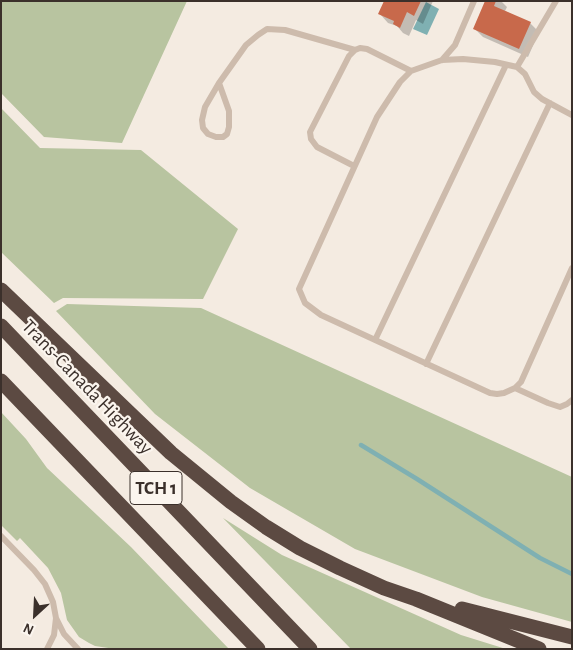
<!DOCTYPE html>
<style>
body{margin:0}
#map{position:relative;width:573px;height:650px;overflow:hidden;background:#f4ebe1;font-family:"Alegreya Sans",sans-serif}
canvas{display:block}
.frame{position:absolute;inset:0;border:2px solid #3b302b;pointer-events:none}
.north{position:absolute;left:10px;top:590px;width:50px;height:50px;-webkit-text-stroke:4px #fbf5ee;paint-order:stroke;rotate:205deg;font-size:14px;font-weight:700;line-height:20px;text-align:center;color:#3b302b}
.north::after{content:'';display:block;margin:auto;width:18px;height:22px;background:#3b302b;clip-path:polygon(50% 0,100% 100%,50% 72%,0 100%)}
</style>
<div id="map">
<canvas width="573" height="650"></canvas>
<div class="frame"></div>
<div class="north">N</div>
</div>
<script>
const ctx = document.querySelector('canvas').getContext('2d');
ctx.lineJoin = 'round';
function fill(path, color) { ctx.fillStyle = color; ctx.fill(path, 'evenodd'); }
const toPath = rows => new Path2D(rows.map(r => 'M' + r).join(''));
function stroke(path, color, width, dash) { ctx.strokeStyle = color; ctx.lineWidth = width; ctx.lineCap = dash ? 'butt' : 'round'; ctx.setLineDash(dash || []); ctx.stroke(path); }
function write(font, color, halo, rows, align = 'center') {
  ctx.font = font + ' "Alegreya Sans",sans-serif'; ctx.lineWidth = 4.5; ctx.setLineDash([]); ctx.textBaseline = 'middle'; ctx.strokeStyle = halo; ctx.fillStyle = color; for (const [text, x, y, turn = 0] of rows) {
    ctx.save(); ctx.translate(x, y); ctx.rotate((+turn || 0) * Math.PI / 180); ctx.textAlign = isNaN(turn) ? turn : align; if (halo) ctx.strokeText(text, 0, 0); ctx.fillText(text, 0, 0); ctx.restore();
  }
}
fill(toPath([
 [1,1,187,1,122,143,44,137,1,93],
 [1,108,40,148,141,150,238,229,203,299,63,298,54,303,1,252],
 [67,304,201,308,572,477,572,622,482,597,355,549,250,488,155,414,56,311],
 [1,412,26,439,47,468,131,547,229,649,115,649,95,646,89,643,79,637,67,620,61,593,48,568,20,538,17,541,1,525],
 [223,518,282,555,461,635,506,649,351,649]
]), '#b8c4a0');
fill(toPath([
 [426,2,439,9,427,35,413,29]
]), '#7fb0b2');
fill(toPath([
 [385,1,433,1,423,24,416,20,409,36,403,33,397,26,388,23,380,14],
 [486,1,501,1,507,7,505,11,530,23,539,32,528,57,483,37,474,28]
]), '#0003');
stroke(toPath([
 [361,445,417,479,540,558,572,574]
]), '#7fb0b2', 4.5);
fill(toPath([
 [384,1,421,1,414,16,407,12,400,28,393,24,394,21,378,14],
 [485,1,496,1,494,6,531,22,519,49,473,29]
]), '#c8694b');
stroke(toPath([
 [442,60,455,45,474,1],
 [517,67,556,1],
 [219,83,229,111,229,127,227,134,223,137,216,137,208,134,203,128,202,120,205,107,219,83,246,45,258,35,267,29,285,30,355,50],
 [572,115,542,99,534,92,525,74,517,67,495,62,463,59,442,60,411,71,400,82,377,117,299,289,305,303,321,315,490,393,497,394,504,393,515,388,521,382,572,268],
 [354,166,317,147,311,139,310,132,349,56,355,50,360,48,367,49,411,71],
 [375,340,506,65],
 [426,364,550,103],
 [515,388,548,403,560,407,567,404,572,400],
 [1,536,34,570,45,584,53,602,56,618,54,635,47,649],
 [56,618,64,634,78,649]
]), '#cdbbac', 6);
stroke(toPath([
 [1,290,171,453,231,502,266,527,300,548,340,568,384,588,416,599,539,649],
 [1,326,310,649],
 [1,381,258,649],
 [462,609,572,637]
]), '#5c4a42', 15);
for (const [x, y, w] of [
 [156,488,52]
]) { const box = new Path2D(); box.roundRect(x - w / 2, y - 16.5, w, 33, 4); ctx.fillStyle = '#fbf5ee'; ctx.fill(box); stroke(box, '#3b302b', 1); }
write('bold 19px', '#3b302b', null, [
 ["TCH 1",156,488]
]);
write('20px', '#3b302b', '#fbf5ee', [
 ["Trans-Canada Highway",87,387,46]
]);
</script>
